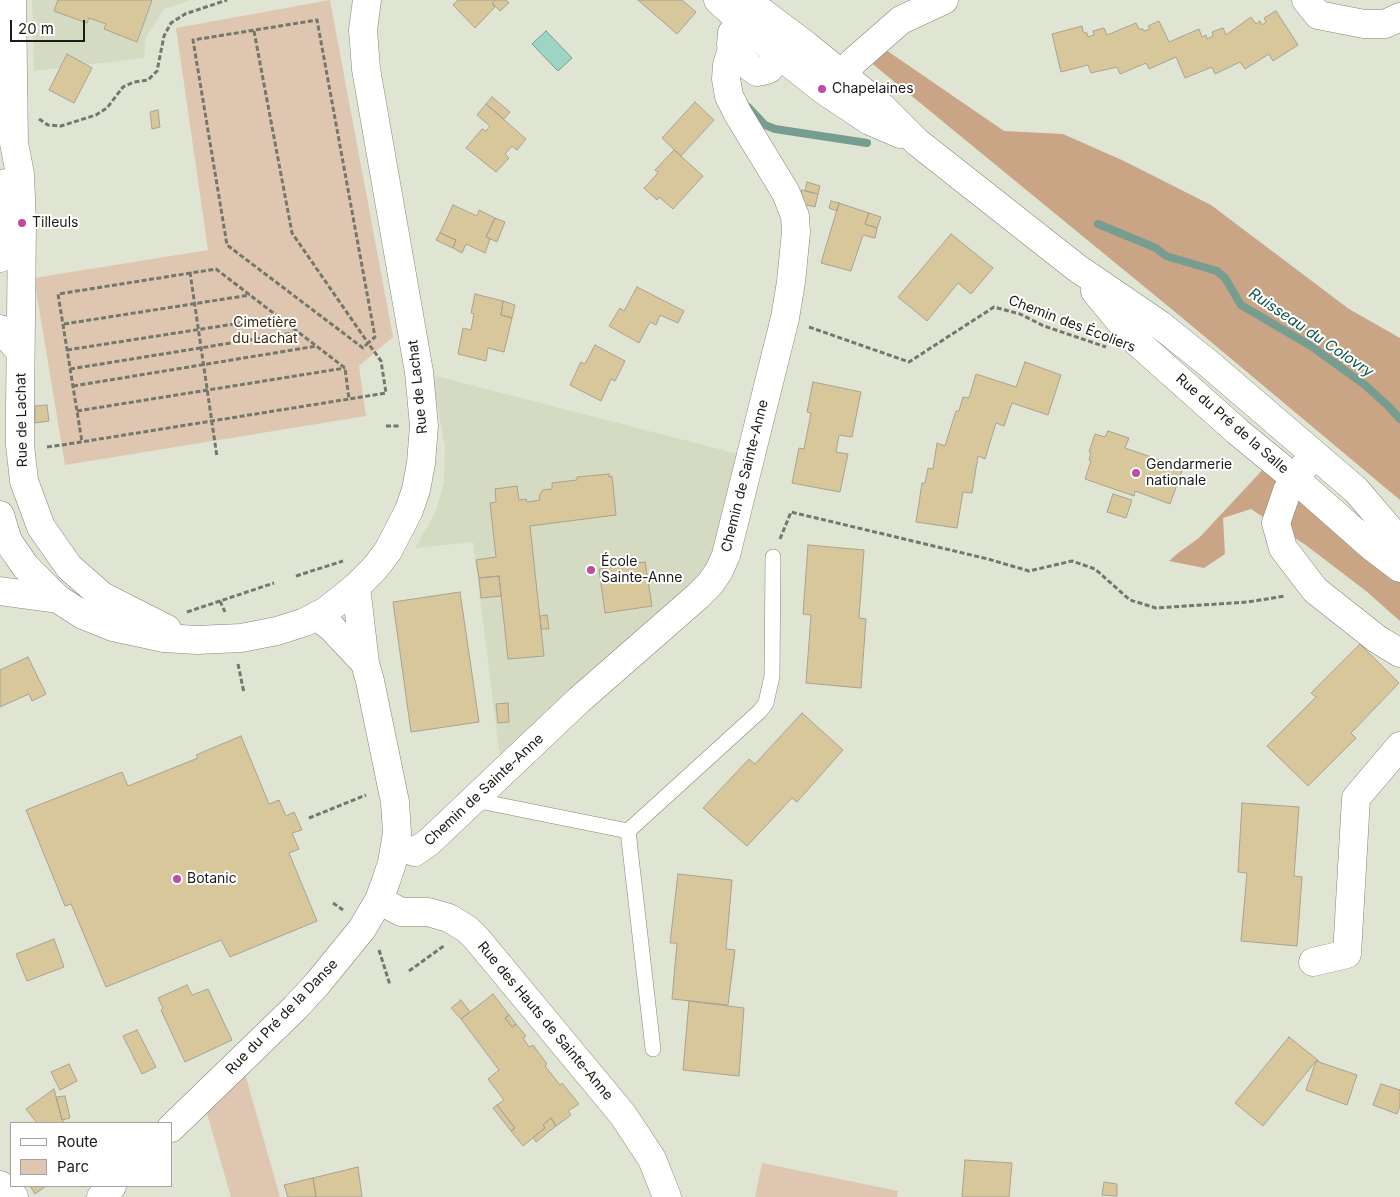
<!DOCTYPE html>
<meta charset="utf-8">
<style>
body{margin:0}
#map{position:relative;width:1400px;height:1197px;overflow:hidden;background:#e0e4d3;font-family:Inter,sans-serif}
canvas{display:block}
.legend{position:absolute;left:10px;top:1122px;width:162px;height:65px;box-sizing:border-box;background:#fff;border:1px solid #a3a4a2;margin:0;padding:6px 9px;list-style:none;font-size:15px;color:#1a1c16}
.legend li{display:flex;align-items:center;gap:10px;height:25px}
.legend b{width:25px;border:1px solid #a3a4a2}
.scale{position:absolute;left:10px;top:20px;width:75px;height:22px;box-sizing:border-box;border:2px solid #1a1c16;border-top:0;padding-left:6px;font-size:15px;line-height:18px;white-space:nowrap;color:#1a1c16;-webkit-text-stroke:4px #fff;paint-order:stroke}
</style>
<div id="map">
<canvas width="1400" height="1197"></canvas>
<ul class="legend">
<li><b style="height:6px;background:#fff"></b>Route</li>
<li><b style="height:14px;background:#dfc6b1"></b>Parc</li>
</ul>
<div class="scale">20 m</div>
</div>
<script>
const ctx = document.querySelector('canvas').getContext('2d');
ctx.lineJoin = 'round';
function fill(path, color) { ctx.fillStyle = color; ctx.fill(path, 'evenodd'); }
const toPath = rows => new Path2D(rows.map(r => 'M' + r).join(''));
function stroke(path, color, width, dash) { ctx.strokeStyle = color; ctx.lineWidth = width; ctx.lineCap = dash ? 'butt' : 'round'; ctx.setLineDash(dash || []); ctx.stroke(path); }
function write(font, color, halo, rows, align = 'center') {
  ctx.font = font + ' Inter,sans-serif'; ctx.lineWidth = 4; ctx.setLineDash([]); ctx.textBaseline = 'middle'; ctx.strokeStyle = halo; ctx.fillStyle = color; for (const [text, x, y, turn = 0] of rows) {
    ctx.save(); ctx.translate(x, y); ctx.rotate((+turn || 0) * Math.PI / 180); ctx.textAlign = isNaN(turn) ? turn : align; if (halo) ctx.strokeText(text, 0, 0); ctx.fillText(text, 0, 0); ctx.restore();
  }
}
fill(toPath([
 [32,0,191,0,164,9,146,37,144,58,34,71],
 [432,375,738,454,711,558,700,581,500,758,473,542,415,548,435,513,444,483,445,447]
]), '#d5dbc2');
fill(toPath([
 [330,0,393,337,359,366,366,416,65,465,34,278,208,250,176,28],
 [245,1074,280,1197,231,1197,206,1110],
 [762,1163,898,1191,897,1197,755,1197]
]), '#dfc6b1');
fill(toPath([
 [886,50,1004,131,1063,134,1124,161,1211,205,1349,309,1400,338,1400,500,1180,316,869,61],
 [1267,465,1400,566,1400,621,1366,591,1307,546,1251,509,1223,518,1225,554,1204,568,1169,561,1178,553,1199,538]
]), '#c9a585');
const water = toPath([
 [546,31,572,58,558,71,532,44,546,31]
]);
fill(water, '#9dd4c4');
stroke(water, '#769d90', 1);
stroke(toPath([
 [748,107,765,125,775,129,867,143],
 [1098,224,1156,248,1166,256,1217,271,1225,278,1241,305,1311,346,1365,385,1388,406,1400,419]
]), '#769d90', 8);
const building = toPath([
 [58,0,152,0,137,42,104,29,106,24,89,18,87,23,54,11,58,0],
 [458,0,495,0,492,3,495,7,475,28,453,5,458,0],
 [495,0,506,0,509,3,500,11,492,3,495,0],
 [638,0,682,0,696,12,677,34,638,0],
 [1276,11,1298,45,1273,61,1269,54,1245,69,1240,62,1215,74,1212,67,1185,78,1176,57,1149,69,1146,63,1120,74,1117,67,1091,73,1088,65,1061,72,1052,34,1082,26,1083,32,1087,33,1088,37,1094,35,1093,31,1104,28,1107,35,1136,23,1139,29,1143,29,1144,31,1150,29,1148,26,1159,21,1169,42,1199,29,1202,37,1206,35,1207,39,1213,36,1212,32,1223,28,1226,35,1251,17,1256,24,1260,21,1262,25,1266,22,1264,18,1276,11],
 [67,54,92,68,74,103,49,90,67,54],
 [492,97,510,112,504,119,486,104,492,97],
 [695,102,714,120,681,156,662,138,695,102],
 [486,104,526,139,517,150,512,146,505,154,509,158,496,172,466,148,482,129,486,131,490,126,477,115,486,104],
 [158,110,160,127,152,129,150,112,158,110],
 [674,150,703,176,673,209,659,197,657,200,644,188,658,173,655,170,674,150],
 [807,182,820,186,818,194,805,191,807,182],
 [802,190,818,194,815,207,798,203,802,190],
 [831,201,839,203,837,211,829,208,831,201],
 [839,203,869,213,865,224,877,228,875,238,863,235,851,271,821,263,839,203],
 [453,205,477,216,479,210,495,218,486,237,490,239,485,253,466,244,462,253,453,248,456,240,440,233,453,205],
 [869,213,881,217,877,228,865,224,869,213],
 [495,218,505,222,497,242,486,237,495,218],
 [440,233,456,240,453,248,436,240,440,233],
 [951,234,993,268,971,294,958,283,927,321,898,297,951,234],
 [637,287,684,311,678,323,660,315,656,325,650,322,639,343,609,326,620,308,624,311,637,287],
 [475,294,503,301,501,315,512,318,504,352,488,348,486,361,458,354,463,328,471,330,474,314,471,313,475,294],
 [503,301,515,305,512,318,501,315,503,301],
 [595,345,625,361,615,381,611,379,601,401,570,385,581,362,585,364,595,345],
 [1025,362,1061,375,1048,415,1012,403,1004,426,996,423,985,459,978,456,972,493,963,492,957,528,916,522,922,483,925,483,928,468,933,469,937,443,945,446,956,411,959,411,963,397,969,398,976,374,1016,387,1025,362],
 [813,382,861,392,852,437,839,435,836,452,848,454,840,492,792,483,799,448,804,449,811,413,807,412,813,382],
 [47,405,49,421,35,423,35,406,47,405],
 [1108,431,1129,438,1125,448,1183,468,1170,504,1135,491,1134,496,1085,479,1091,461,1089,460,1091,453,1089,452,1095,434,1105,437,1108,431],
 [609,474,609,477,612,476,616,515,530,526,544,656,508,659,499,576,479,578,476,560,496,557,490,503,496,502,495,489,517,486,519,500,526,499,527,502,540,500,539,496,543,490,552,489,552,483,577,480,577,477,609,474],
 [1113,494,1132,500,1126,518,1107,512,1113,494],
 [808,545,864,550,859,618,866,619,861,688,806,683,811,615,803,614,808,545],
 [645,562,652,606,605,613,599,569,645,562],
 [499,576,501,596,481,598,479,578,499,576],
 [460,592,479,722,411,732,393,602,460,592],
 [547,615,549,629,541,629,540,616,547,615],
 [1360,644,1399,683,1351,733,1356,738,1308,786,1267,746,1316,697,1311,693,1360,644],
 [28,657,46,694,32,701,29,694,0,707,0,670,28,657],
 [508,703,509,722,498,723,496,704,508,703],
 [802,713,843,750,797,802,792,798,747,846,703,808,749,759,755,764,802,713],
 [241,736,269,804,279,800,286,816,294,812,302,830,292,833,299,849,289,853,317,921,230,957,221,940,106,987,71,904,65,906,26,810,122,772,128,786,198,758,196,755,241,736],
 [1242,803,1299,807,1294,876,1302,877,1297,946,1241,941,1247,873,1238,872,1242,803],
 [678,874,732,880,726,949,735,950,728,1005,672,999,677,943,670,943,678,874],
 [54,939,64,967,27,981,16,954,54,939],
 [187,985,192,995,208,989,232,1040,185,1062,161,1010,163,1008,158,998,187,985],
 [493,994,509,1015,505,1018,512,1027,516,1024,526,1036,523,1038,529,1047,533,1045,547,1064,545,1066,560,1085,562,1083,579,1104,568,1111,571,1115,556,1126,551,1118,543,1125,545,1128,523,1146,511,1131,515,1128,497,1105,504,1100,488,1079,499,1070,461,1019,493,994],
 [461,1000,470,1012,461,1019,451,1008,461,1000],
 [689,1001,744,1008,739,1076,683,1070,689,1001],
 [509,1015,516,1024,512,1027,505,1018,509,1015],
 [137,1030,156,1067,142,1074,123,1036,137,1030],
 [1289,1037,1319,1061,1316,1061,1263,1126,1235,1103,1289,1037],
 [1316,1061,1357,1075,1347,1105,1306,1090,1316,1061],
 [69,1064,77,1081,60,1090,51,1072,69,1064],
 [1381,1084,1400,1090,1400,1106,1397,1114,1373,1105,1381,1084],
 [54,1089,62,1120,65,1123,37,1123,26,1109,54,1089],
 [65,1096,70,1118,62,1120,56,1097,65,1096],
 [497,1105,515,1128,511,1131,493,1108,497,1105],
 [551,1118,556,1126,536,1142,533,1137,545,1128,543,1125,551,1118],
 [965,1160,1012,1163,1009,1197,962,1197,965,1160],
 [358,1167,362,1197,316,1197,313,1178,358,1167],
 [313,1178,316,1197,288,1197,284,1185,313,1178],
 [1104,1182,1117,1184,1117,1196,1102,1195,1104,1182],
 [30,1186,46,1186,35,1194,30,1186]
]);
fill(building, '#d7c79b');
stroke(building, '#a8a292', 1);
const lane = toPath([
 [474,800,628,831,653,1049],
 [628,831,760,711,766,703,772,676,773,557]
]);
const street = toPath([
 [1306,0,1318,15,1364,24,1385,24,1400,17],
 [732,33,731,44,732,49,750,67,757,72,763,71,769,69,779,55,777,32],
 [829,94,853,62,901,20,944,0],
 [0,329,20,351],
 [1314,455,1294,478,1287,491,1276,523,1283,548,1315,590,1377,639,1400,653],
 [317,616,331,627,365,663],
 [395,846,415,852,429,842,579,700,698,596,710,584,719,571,726,555,785,318,791,282,796,232,795,216,786,193,738,114,729,96,726,79,727,65,732,49],
 [379,900,401,912,428,912,449,918,467,929,477,939,623,1115,652,1159,667,1197],
 [1313,962,1347,954,1356,798,1400,746],
 [171,1128,295,1008,317,984,362,929,379,900,386,881,392,863,397,833,395,802,370,681,365,663,356,587],
 [0,1185,14,1197],
 [101,1197,112,1186]
]);
const secondary = toPath([
 [12,0,14,143,20,174,22,223,20,411,20,445,24,481,41,527,69,567,102,596,167,629],
 [718,0,779,55,822,89,870,121,900,134],
 [746,0,807,46,881,106,917,142,1077,268,1159,324,1209,364,1356,490,1391,531,1400,545],
 [0,258,6,183],
 [1095,291,1137,342,1238,432,1294,478,1371,546,1400,568],
 [0,515,8,541,25,566,58,599,83,615,113,627,164,638,197,640,241,638,277,631,305,622,326,611,356,587,375,568,388,551,409,510,416,490,421,463,424,426,419,372,366,69,363,30,367,0],
 [0,591,58,599]
]);
stroke(lane, '#838877', 16);
stroke(street, '#838877', 29);
stroke(secondary, '#838877', 29);
stroke(toPath([
 [254,31,292,233,368,343,375,337,317,20,193,40,227,245,363,348,368,343,381,361,386,393,349,399],
 [39,119,48,125,61,126,96,115,107,108,123,87,134,82,148,80,157,71,164,36,171,23,185,14,227,0],
 [190,272,217,457],
 [64,324,250,295],
 [809,327,909,362,994,307,1020,314,1044,326,1106,347],
 [67,350,279,317],
 [70,369,299,332],
 [73,386,317,346],
 [77,411,345,368],
 [386,426,399,426],
 [47,447,62,445,349,399,345,368,216,269,58,294,82,442],
 [780,539,791,512,988,559,1029,571,1072,561,1095,569,1130,600,1156,608,1248,602,1285,596],
 [296,576,343,561],
 [220,601,225,612],
 [187,612,274,583],
 [238,664,244,693],
 [309,818,366,795],
 [333,903,343,910],
 [379,950,390,985],
 [409,971,445,945]
]), '#74776c', 3, [5, 2.5]);
stroke(lane, '#fff', 15);
stroke(street, '#fff', 28);
stroke(secondary, '#fff', 28);
for (const [x, y, r, color] of [
 [822,89,5,"#c04ba2"],
 [22,223,5,"#c04ba2"],
 [1136,473,5,"#c04ba2"],
 [591,570,5,"#c04ba2"],
 [177,879,5,"#c04ba2"]
]) { const dot = new Path2D(); dot.arc(x, y, r, 0, 2 * Math.PI); ctx.fillStyle = color; ctx.fill(dot); stroke(dot, '#fff', 2); }
write('14px', '#1a1c16', '#fff', [
 ["Chapelaines",832,89],
 ["Tilleuls",32,223],
 ["Gendarmerie",1146,465],
 ["nationale",1146,481],
 ["École",601,562],
 ["Sainte-Anne",601,578],
 ["Botanic",187,879]
], 'left');
write('14px', '#42280e', '#fff', [
 ["Cimetière",265,323],
 ["du Lachat",265,339]
]);
write('14px', '#1a1c16', '#fff', [
 ["Chemin des Écoliers",1072,324,21],
 ["Rue de Lachat",418,387,-96],
 ["Rue de Lachat",22,420,-91],
 ["Rue du Pré de la Salle",1232,424,41],
 ["Chemin de Sainte-Anne",745,476,-76],
 ["Chemin de Sainte-Anne",484,790,-43],
 ["Rue du Pré de la Danse",282,1017,-46],
 ["Rue des Hauts de Sainte-Anne",545,1021,50]
]);
write('italic 15px', '#0b5748', '#fff', [
 ["Ruisseau du Colovry",1311,333,34]
]);
</script>
